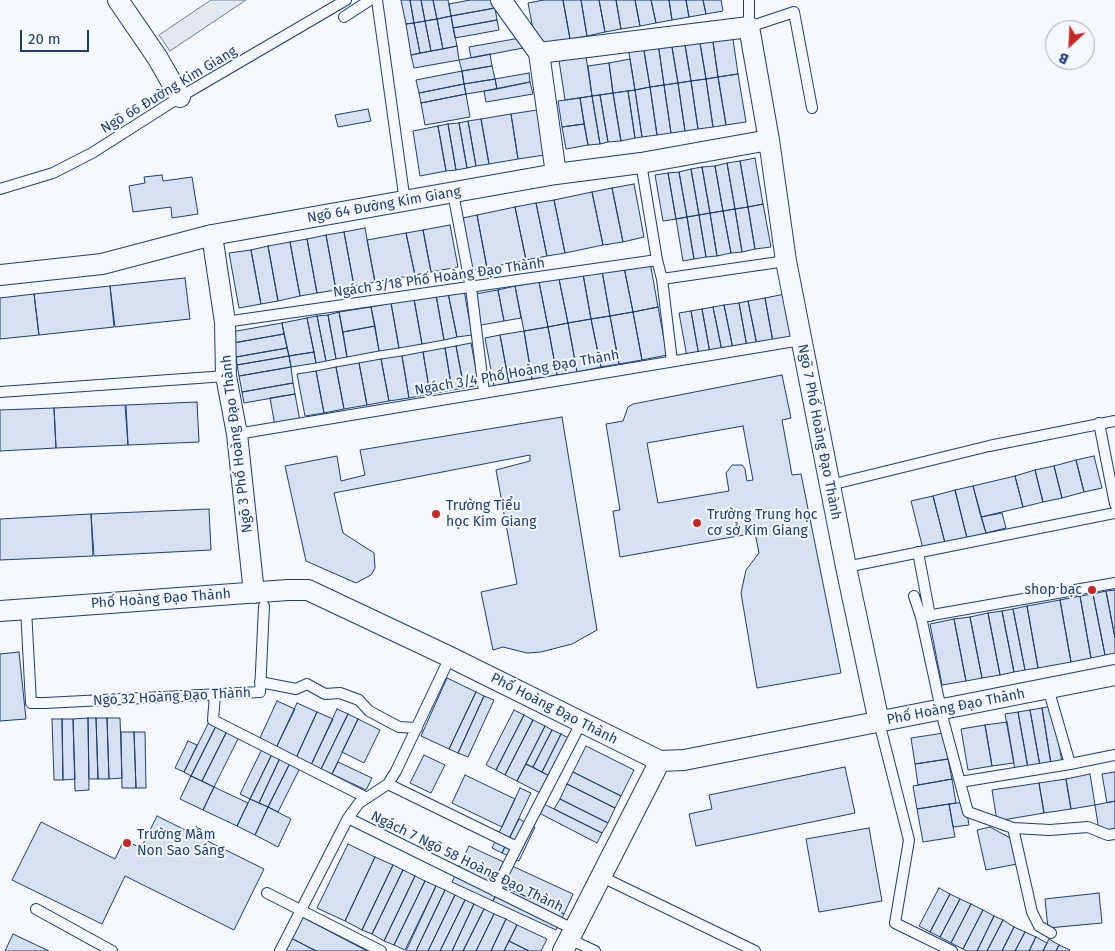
<!DOCTYPE html>
<meta charset="utf-8">
<style>
body{margin:0}
#map{position:relative;width:1115px;height:951px;overflow:hidden;background:#f4f7fb;font-family:"Fira Sans",sans-serif}
canvas{display:block}
.north{position:absolute;left:1045px;top:20px;width:50px;height:50px;box-sizing:border-box;background:#f4f7fb;border:1px solid #9eadc5;border-radius:50%;rotate:205deg;font-size:14px;font-weight:700;line-height:20px;text-align:center;color:#1d3f73}
.north::after{content:'';display:block;margin:auto;width:18px;height:22px;background:#c62828;clip-path:polygon(50% 0,100% 100%,50% 72%,0 100%)}
.scale{position:absolute;left:20px;top:30px;width:69px;height:22px;box-sizing:border-box;border:2px solid #1d3f73;border-top:0;padding-left:6px;font-size:15px;line-height:18px;white-space:nowrap;color:#1d3f73;-webkit-text-stroke:4px #f4f7fb;paint-order:stroke}
</style>
<div id="map">
<canvas width="1115" height="951"></canvas>
<div class="north">B</div>
<div class="scale">20 m</div>
</div>
<script>
const ctx = document.querySelector('canvas').getContext('2d');
ctx.lineJoin = 'round';
function fill(path, color) { ctx.fillStyle = color; ctx.fill(path, 'evenodd'); }
const toPath = rows => new Path2D(rows.map(r => 'M' + r).join(''));
function stroke(path, color, width, dash) { ctx.strokeStyle = color; ctx.lineWidth = width; ctx.lineCap = dash ? 'butt' : 'round'; ctx.setLineDash(dash || []); ctx.stroke(path); }
function write(font, color, halo, rows, align = 'center') {
  ctx.font = font + ' "Fira Sans",sans-serif'; ctx.lineWidth = 4; ctx.setLineDash([]); ctx.textBaseline = 'middle'; ctx.strokeStyle = halo; ctx.fillStyle = color; for (const [text, x, y, turn = 0] of rows) {
    ctx.save(); ctx.translate(x, y); ctx.rotate((+turn || 0) * Math.PI / 180); ctx.textAlign = isNaN(turn) ? turn : align; if (halo) ctx.strokeText(text, 0, 0); ctx.fillText(text, 0, 0); ctx.restore();
  }
}
const parking = toPath([
 [211,0,246,0,170,51,159,35,211,0]
]);
fill(parking, '#e3e8f0');
stroke(parking, '#687fa3', 1);
const building = toPath([
 [401,0,410,0,414,23,406,24,401,0],
 [410,0,421,0,425,21,414,23,410,0],
 [421,0,433,0,437,19,425,21,421,0],
 [433,0,448,0,451,16,437,19,433,0],
 [470,0,493,0,495,8,451,16,449,4,470,0],
 [544,0,563,0,570,39,536,45,528,3,544,0],
 [563,0,581,0,587,36,570,39,563,0],
 [581,0,599,0,605,32,587,36,581,0],
 [599,0,616,0,621,29,605,32,599,0],
 [616,0,635,0,640,26,621,29,616,0],
 [635,0,651,0,656,23,640,26,635,0],
 [651,0,669,0,672,20,656,23,651,0],
 [669,0,686,0,689,17,672,20,669,0],
 [686,0,703,0,706,14,689,17,686,0],
 [703,0,721,0,723,11,706,14,703,0],
 [495,8,497,20,453,28,451,16,495,8],
 [451,16,457,46,443,49,437,19,451,16],
 [437,19,443,49,431,51,425,21,437,19],
 [497,20,499,30,455,38,453,28,497,20],
 [425,21,431,51,420,53,414,23,425,21],
 [414,23,420,53,411,55,406,24,414,23],
 [732,32,738,74,718,77,712,35,732,32],
 [712,35,718,77,706,79,699,37,712,35],
 [699,37,706,79,691,81,684,39,699,37],
 [520,38,523,48,471,58,469,47,520,38],
 [684,39,691,81,678,83,671,41,684,39],
 [671,41,678,83,664,85,658,43,671,41],
 [658,43,664,85,650,87,643,45,658,43],
 [643,45,650,87,635,90,628,47,643,45],
 [457,46,459,60,414,68,411,55,457,46],
 [585,50,592,96,565,100,558,54,585,50],
 [490,54,492,66,462,71,459,60,490,54],
 [630,59,635,90,613,93,609,63,630,59],
 [609,63,613,93,592,96,588,66,609,63],
 [492,66,495,79,464,84,462,71,492,66],
 [462,71,464,84,419,93,416,80,462,71],
 [529,73,530,82,497,89,495,79,529,73],
 [738,74,746,122,726,125,718,77,738,74],
 [718,77,726,125,713,127,706,79,718,77],
 [495,79,497,89,466,94,464,84,495,79],
 [706,79,713,127,698,129,691,81,706,79],
 [691,81,698,129,685,131,678,83,691,81],
 [530,82,533,94,486,102,484,91,530,82],
 [678,83,685,131,671,133,664,85,678,83],
 [464,84,466,94,421,103,419,93,464,84],
 [664,85,671,133,657,135,650,87,664,85],
 [650,87,657,135,642,137,635,90,650,87],
 [635,90,642,137,635,138,628,91,635,90],
 [628,91,635,138,621,141,613,93,628,91],
 [613,93,621,141,608,142,600,95,613,93],
 [466,94,470,117,425,125,421,103,466,94],
 [600,95,608,142,600,144,592,96,600,95],
 [592,96,600,144,588,145,580,98,592,96],
 [580,98,584,124,562,127,558,101,580,98],
 [368,109,371,121,338,127,335,115,368,109],
 [537,110,545,155,518,159,511,114,537,110],
 [511,114,518,159,489,164,481,119,511,114],
 [481,119,489,164,476,166,468,121,481,119],
 [468,121,476,166,467,168,459,123,468,121],
 [459,123,467,168,456,170,448,124,459,123],
 [448,124,456,170,446,171,438,126,448,124],
 [584,124,588,145,566,149,562,127,584,124],
 [438,126,446,171,420,176,413,131,438,126],
 [755,158,763,204,748,207,740,161,755,158],
 [740,161,748,207,735,209,727,163,740,161],
 [727,163,735,209,723,211,715,166,727,163],
 [715,166,723,211,710,213,702,167,715,166],
 [702,167,710,213,699,215,691,169,702,167],
 [691,169,699,215,687,217,679,172,691,169],
 [679,172,687,217,676,219,668,173,679,172],
 [668,173,676,219,663,221,655,175,668,173],
 [162,175,163,181,192,177,198,214,172,218,171,207,133,212,129,186,145,183,144,177,162,175],
 [634,184,644,237,623,242,612,188,634,184],
 [612,188,623,242,603,245,592,192,612,188],
 [592,192,603,245,565,253,554,200,592,192],
 [554,200,565,253,547,256,536,203,554,200],
 [536,203,547,256,526,260,515,207,536,203],
 [763,204,771,247,755,249,748,207,763,204],
 [515,207,526,260,487,268,477,215,515,207],
 [748,207,755,249,742,252,735,209,748,207],
 [735,209,742,252,731,253,723,211,735,209],
 [723,211,731,253,717,256,710,213,723,211],
 [710,213,717,256,706,257,699,215,710,213],
 [477,215,487,268,469,271,458,219,477,215],
 [699,215,706,257,694,259,687,217,699,215],
 [687,217,694,259,683,261,676,219,687,217],
 [450,225,458,267,431,272,423,230,450,225],
 [365,228,375,282,354,286,344,232,365,228],
 [423,230,431,272,415,275,406,233,423,230],
 [344,232,354,286,336,290,326,235,344,232],
 [406,233,415,275,375,282,367,240,406,233],
 [326,235,336,290,317,293,307,239,326,235],
 [307,239,317,293,300,296,290,242,307,239],
 [290,242,300,296,278,301,268,246,290,242],
 [268,246,278,301,261,304,251,250,268,246],
 [251,250,261,304,239,308,229,253,251,250],
 [650,262,658,307,633,312,624,267,650,262],
 [624,267,633,312,610,316,602,271,624,267],
 [602,271,610,316,591,319,583,274,602,271],
 [583,274,591,319,568,323,559,279,583,274],
 [185,278,190,319,115,327,110,286,185,278],
 [559,279,568,323,548,327,539,282,559,279],
 [539,282,548,327,524,331,515,286,539,282],
 [110,286,114,327,39,335,34,294,110,286],
 [515,286,521,318,504,321,498,290,515,286],
 [464,290,472,335,457,337,448,293,464,290],
 [498,290,504,321,481,325,475,294,498,290],
 [448,293,457,337,444,340,436,295,448,293],
 [34,294,39,335,0,339,0,298,34,294],
 [785,294,793,339,773,342,765,298,785,294],
 [436,295,444,340,422,344,414,299,436,295],
 [765,298,773,342,757,345,748,301,765,298],
 [414,299,422,344,399,348,391,303,414,299],
 [748,301,757,345,747,347,739,303,748,301],
 [391,303,399,348,379,351,371,307,391,303],
 [739,303,747,347,733,349,724,305,739,303],
 [724,305,733,349,722,351,713,307,724,305],
 [371,307,375,326,343,332,339,312,371,307],
 [658,307,667,355,642,360,633,312,658,307],
 [713,307,722,351,710,353,702,309,713,307],
 [702,309,710,353,699,356,691,311,702,309],
 [691,311,699,356,687,357,679,313,691,311],
 [339,312,347,357,336,359,328,315,339,312],
 [633,312,642,360,619,364,610,316,633,312],
 [328,315,336,359,326,361,317,316,328,315],
 [317,316,326,361,316,363,307,318,317,316],
 [610,316,619,364,601,367,591,319,610,316],
 [307,318,314,352,289,356,282,323,307,318],
 [591,319,601,367,577,372,568,323,591,319],
 [282,323,284,334,233,343,231,332,282,323],
 [568,323,577,372,557,375,548,327,568,323],
 [375,326,379,351,347,357,343,332,375,326],
 [548,327,557,375,532,379,524,331,548,327],
 [524,331,532,379,509,383,500,335,524,331],
 [284,334,287,348,236,357,233,343,284,334],
 [500,335,509,383,494,386,485,338,500,335],
 [471,343,479,385,464,388,456,346,471,343],
 [456,346,464,388,452,390,445,348,456,346],
 [287,348,289,356,237,365,236,357,287,348],
 [445,348,452,390,430,394,423,352,445,348],
 [314,352,316,363,291,367,289,356,314,352],
 [423,352,430,394,409,398,402,356,423,352],
 [289,356,291,367,239,376,237,365,289,356],
 [402,356,409,398,389,401,381,359,402,356],
 [381,359,389,401,367,405,359,363,381,359],
 [359,363,367,405,344,409,336,367,359,363],
 [291,367,293,383,242,392,239,376,291,367],
 [336,367,344,409,324,413,316,371,336,367],
 [316,371,324,413,305,416,297,374,316,371],
 [782,375,791,418,782,420,792,475,801,474,841,673,757,688,741,593,746,570,759,553,755,533,620,557,613,511,620,510,606,424,623,421,628,407,633,404,782,375],
 [743,426,753,480,747,481,745,469,742,465,732,465,726,473,729,491,658,503,647,443,743,426],
 [293,383,295,394,244,403,242,392,293,383],
 [295,394,300,421,275,426,270,398,295,394],
 [197,402,199,442,128,445,126,405,197,402],
 [125,405,128,445,56,448,54,408,125,405],
 [54,408,56,448,0,451,0,410,54,408],
 [562,417,597,630,572,644,541,652,527,653,503,647,493,650,481,592,517,584,496,470,530,461,530,455,334,493,343,533,374,553,375,568,371,575,356,583,306,561,285,466,337,456,341,481,365,475,360,450,562,417],
 [1094,456,1102,488,1084,492,1076,460,1094,456],
 [1076,460,1084,492,1062,498,1054,466,1076,460],
 [1054,466,1062,498,1043,502,1035,470,1054,466],
 [1035,470,1043,502,1023,507,1015,476,1035,470],
 [1015,476,1023,507,981,517,973,486,1015,476],
 [973,486,986,533,967,538,955,490,973,486],
 [955,490,967,538,945,543,933,496,955,490],
 [933,496,945,543,923,549,911,501,933,496],
 [209,509,211,550,94,556,91,514,209,509],
 [1002,513,1006,528,986,533,981,517,1002,513],
 [91,514,93,556,0,560,0,519,91,514],
 [1115,590,1115,638,1106,591,1115,590],
 [1106,591,1115,638,1115,653,1105,655,1093,594,1106,591],
 [1093,594,1105,655,1091,658,1080,596,1093,594],
 [1080,596,1091,658,1071,662,1060,600,1080,596],
 [1060,600,1071,662,1038,668,1027,606,1060,600],
 [1027,606,1038,668,1025,670,1013,609,1027,606],
 [1013,609,1025,670,1014,672,1002,611,1013,609],
 [1002,611,1014,672,1000,675,988,613,1002,611],
 [988,613,1000,675,982,678,970,617,988,613],
 [970,617,982,678,966,681,954,619,970,617],
 [954,619,966,681,942,685,930,624,954,619],
 [19,652,26,719,0,721,0,654,19,652],
 [447,678,476,692,449,749,421,736,447,678],
 [476,692,484,696,458,753,449,749,476,692],
 [484,696,494,700,468,757,458,753,484,696],
 [277,701,295,709,276,748,259,740,277,701],
 [297,703,317,712,296,758,276,748,297,703],
 [1052,706,1062,762,1051,764,1042,708,1052,706],
 [1042,708,1051,764,1040,766,1030,710,1042,708],
 [337,709,348,714,321,769,311,765,337,709],
 [514,710,524,715,496,770,486,765,514,710],
 [1030,710,1040,766,1028,768,1018,712,1030,710],
 [317,712,333,719,311,765,296,758,317,712],
 [1018,712,1028,768,1015,770,1005,714,1018,712],
 [348,714,358,719,332,774,321,769,348,714],
 [524,715,533,720,505,775,496,770,524,715],
 [88,718,89,790,75,791,73,719,88,718],
 [88,718,96,718,98,779,89,779,88,718],
 [96,718,107,718,109,779,98,779,96,718],
 [107,718,120,718,122,778,109,779,107,718],
 [52,719,62,719,63,780,54,780,52,719],
 [62,719,73,719,75,779,63,780,62,719],
 [358,719,380,730,364,763,342,752,358,719],
 [533,720,545,726,517,781,505,775,533,720],
 [209,722,216,726,191,776,184,772,209,722],
 [1007,722,1014,763,992,766,985,725,1007,722],
 [985,725,992,766,968,770,961,729,985,725],
 [216,726,227,731,202,781,191,776,216,726],
 [545,726,552,730,533,767,526,764,545,726],
 [552,730,561,734,542,772,533,767,552,730],
 [227,731,239,737,214,787,202,781,227,731],
 [121,732,134,732,136,788,122,788,121,732],
 [134,732,145,732,146,788,136,788,134,732],
 [944,733,948,759,915,764,911,738,944,733],
 [561,734,576,742,557,780,542,772,561,734],
 [188,741,197,745,184,772,175,768,188,741],
 [586,746,634,770,621,796,573,772,586,746],
 [262,749,272,754,250,799,240,794,262,749],
 [272,754,280,758,259,803,250,799,272,754],
 [424,755,445,765,431,793,410,783,424,755],
 [280,758,290,763,268,807,259,803,280,758],
 [948,759,952,779,918,785,915,764,948,759],
 [338,762,372,778,366,790,332,774,338,762],
 [290,763,300,768,278,812,268,807,290,763],
 [526,764,557,780,548,797,517,781,526,764],
 [845,767,855,813,696,846,689,814,712,809,709,795,845,767],
 [573,772,621,796,615,808,567,784,573,772],
 [1115,772,1115,801,1107,803,1102,774,1115,772],
 [1090,774,1095,805,1071,809,1066,779,1090,774],
 [465,775,515,799,502,827,452,803,465,775],
 [191,776,214,787,203,810,180,799,191,776],
 [952,779,956,803,917,809,913,786,952,779],
 [1066,779,1071,809,1044,813,1039,783,1066,779],
 [1039,783,1044,813,997,821,992,790,1039,783],
 [567,784,615,808,608,823,560,799,567,784],
 [214,787,248,803,237,826,203,810,214,787],
 [520,788,531,793,502,853,492,848,520,788],
 [250,799,268,807,255,835,237,826,250,799],
 [560,799,608,823,602,833,554,809,560,799],
 [1115,801,1115,829,1099,831,1095,805,1115,801],
 [965,802,969,825,953,827,949,804,965,802],
 [544,804,602,833,597,843,539,813,544,804],
 [949,804,955,837,923,842,917,809,949,804],
 [268,807,291,819,278,847,255,835,268,807],
 [157,816,264,869,234,930,125,876,102,924,12,880,41,822,115,859,124,840,141,848,157,816],
 [519,819,535,827,519,861,502,853,519,819],
 [990,827,1012,839,1017,864,986,870,977,830,990,827],
 [869,828,882,901,819,912,806,839,869,828],
 [348,844,375,857,345,921,317,908,348,844],
 [469,846,510,865,493,901,452,882,469,846],
 [375,857,393,865,362,930,345,921,375,857],
 [393,865,403,870,372,934,362,930,393,865],
 [510,865,573,894,564,914,501,885,510,865],
 [403,870,415,876,384,941,372,934,403,870],
 [415,876,425,881,394,945,384,941,415,876],
 [425,881,436,886,405,950,394,945,425,881],
 [501,885,564,914,556,930,493,901,501,885],
 [436,886,445,890,416,951,406,951,436,886],
 [939,888,950,894,930,932,919,926,939,888],
 [445,890,455,895,428,951,416,951,445,890],
 [1099,893,1102,923,1048,928,1045,899,1099,893],
 [950,894,960,899,940,937,930,932,950,894],
 [455,895,465,900,440,951,428,951,455,895],
 [960,899,971,904,951,943,940,937,960,899],
 [465,900,474,904,452,951,440,951,465,900],
 [474,904,484,909,463,951,452,951,474,904],
 [971,904,983,910,963,949,951,943,971,904],
 [484,909,494,914,476,951,463,951,484,909],
 [983,910,994,916,977,951,967,951,963,949,983,910],
 [494,914,506,919,491,951,476,951,494,914],
 [994,916,1003,920,987,951,977,951,994,916],
 [302,917,367,951,316,951,291,938,302,917],
 [506,919,517,925,504,951,491,951,506,919],
 [1003,920,1014,927,1002,951,987,951,1003,920],
 [517,925,547,939,541,951,529,951,509,941,517,925],
 [1014,927,1025,932,1015,951,1002,951,1014,927],
 [1025,932,1036,937,1029,951,1015,951,1025,932],
 [13,934,49,951,5,951,13,934],
 [1036,937,1047,943,1043,951,1029,951,1036,937],
 [291,938,316,951,284,951,291,938],
 [1049,939,1059,945,1056,951,1043,951,1049,939],
 [509,941,529,951,504,951,509,941],
 [1059,945,1070,950,1069,951,1056,951,1059,945]
]);
fill(building, '#d5e0f0');
stroke(building, '#1d3f73', 1);
const lane = toPath([
 [377,0,405,202],
 [749,0,749,27,794,12,812,108],
 [344,17,370,0],
 [641,163,657,260,662,279,786,261],
 [0,189,53,173,92,153,180,97,346,0],
 [453,193,471,288,484,392],
 [662,279,672,361],
 [225,322,657,260],
 [0,392,226,376],
 [1099,423,1115,504],
 [237,434,801,340],
 [830,485,989,446,1115,421],
 [918,552,930,616],
 [846,567,1115,513],
 [914,596,921,617,944,723,968,812,1013,828,1050,830,1088,827,1108,835,1115,834],
 [26,609,31,703,45,703,260,692,264,606],
 [921,617,1115,583],
 [260,682,296,689,307,684,325,694,340,693,359,700,369,711,399,727,417,728],
 [215,695,213,720,365,797],
 [879,722,909,840,895,923,952,951],
 [1070,764,1115,755],
 [960,782,1070,764,1048,688],
 [388,784,517,847,495,891],
 [348,818,573,929],
 [1013,828,1032,912,1039,926,1051,933],
 [517,847,581,723],
 [600,876,755,951],
 [267,893,381,951],
 [36,909,112,951],
 [569,939,595,951],
 [280,951,348,818,359,803,388,784,396,771,450,657]
]);
const street = toPath([
 [118,0,157,57,180,97],
 [501,0,539,53,556,174],
 [539,53,749,27,769,140,786,261,846,567,879,722],
 [212,235,225,322,226,376,237,434,254,593],
 [0,275,102,264,212,235,556,174,641,163,769,140],
 [0,611,288,590,308,590,450,657,660,761,684,760,1115,675],
 [563,951,660,761]
]);
stroke(lane, '#1d3f73', 12);
stroke(street, '#1d3f73', 22);
stroke(lane, '#f4f7fb', 10);
stroke(street, '#f4f7fb', 20);
for (const [x, y, r, color] of [
 [436,514,5,"#c62828"],
 [697,523,5,"#c62828"],
 [1092,590,5,"#c62828"],
 [127,843,5,"#c62828"]
]) { const dot = new Path2D(); dot.arc(x, y, r, 0, 2 * Math.PI); ctx.fillStyle = color; ctx.fill(dot); stroke(dot, '#f4f7fb', 2); }
write('14px', '#1d3f73', '#f4f7fb', [
 ["Ngõ 66 Đường Kim Giang",169,90,-31],
 ["Ngõ 64 Đường Kim Giang",384,205,-10],
 ["Ngách 3/18 Phố Hoàng Đạo Thành",439,278,-8],
 ["Ngách 3/4 Phố Hoàng Đạo Thành",517,373,-10],
 ["Ngõ 7 Phố Hoàng Đạo Thành",819,432,79],
 ["Ngõ 3 Phố Hoàng Đạo Thành",237,444,-97],
 ["Phố Hoàng Đạo Thành",161,599,-4],
 ["Ngõ 32 Hoàng Đạo Thành",172,697,-3],
 ["Phố Hoàng Đạo Thành",956,707,-11],
 ["Phố Hoàng Đạo Thành",554,709,27],
 ["Ngách 7 Ngõ 58 Hoàng Đạo Thành",467,862,26]
]);
write('14px', '#1d3f73', '#f4f7fb', [
 ["Trường Tiểu",446,506],
 ["học Kim Giang",446,522],
 ["Trường Trung học",707,515],
 ["cơ sở Kim Giang",707,531],
 ["shop bạc",1082,590,"right"],
 ["Trường Mầm",137,835],
 ["Non Sao Sáng",137,851]
], 'left');
</script>
